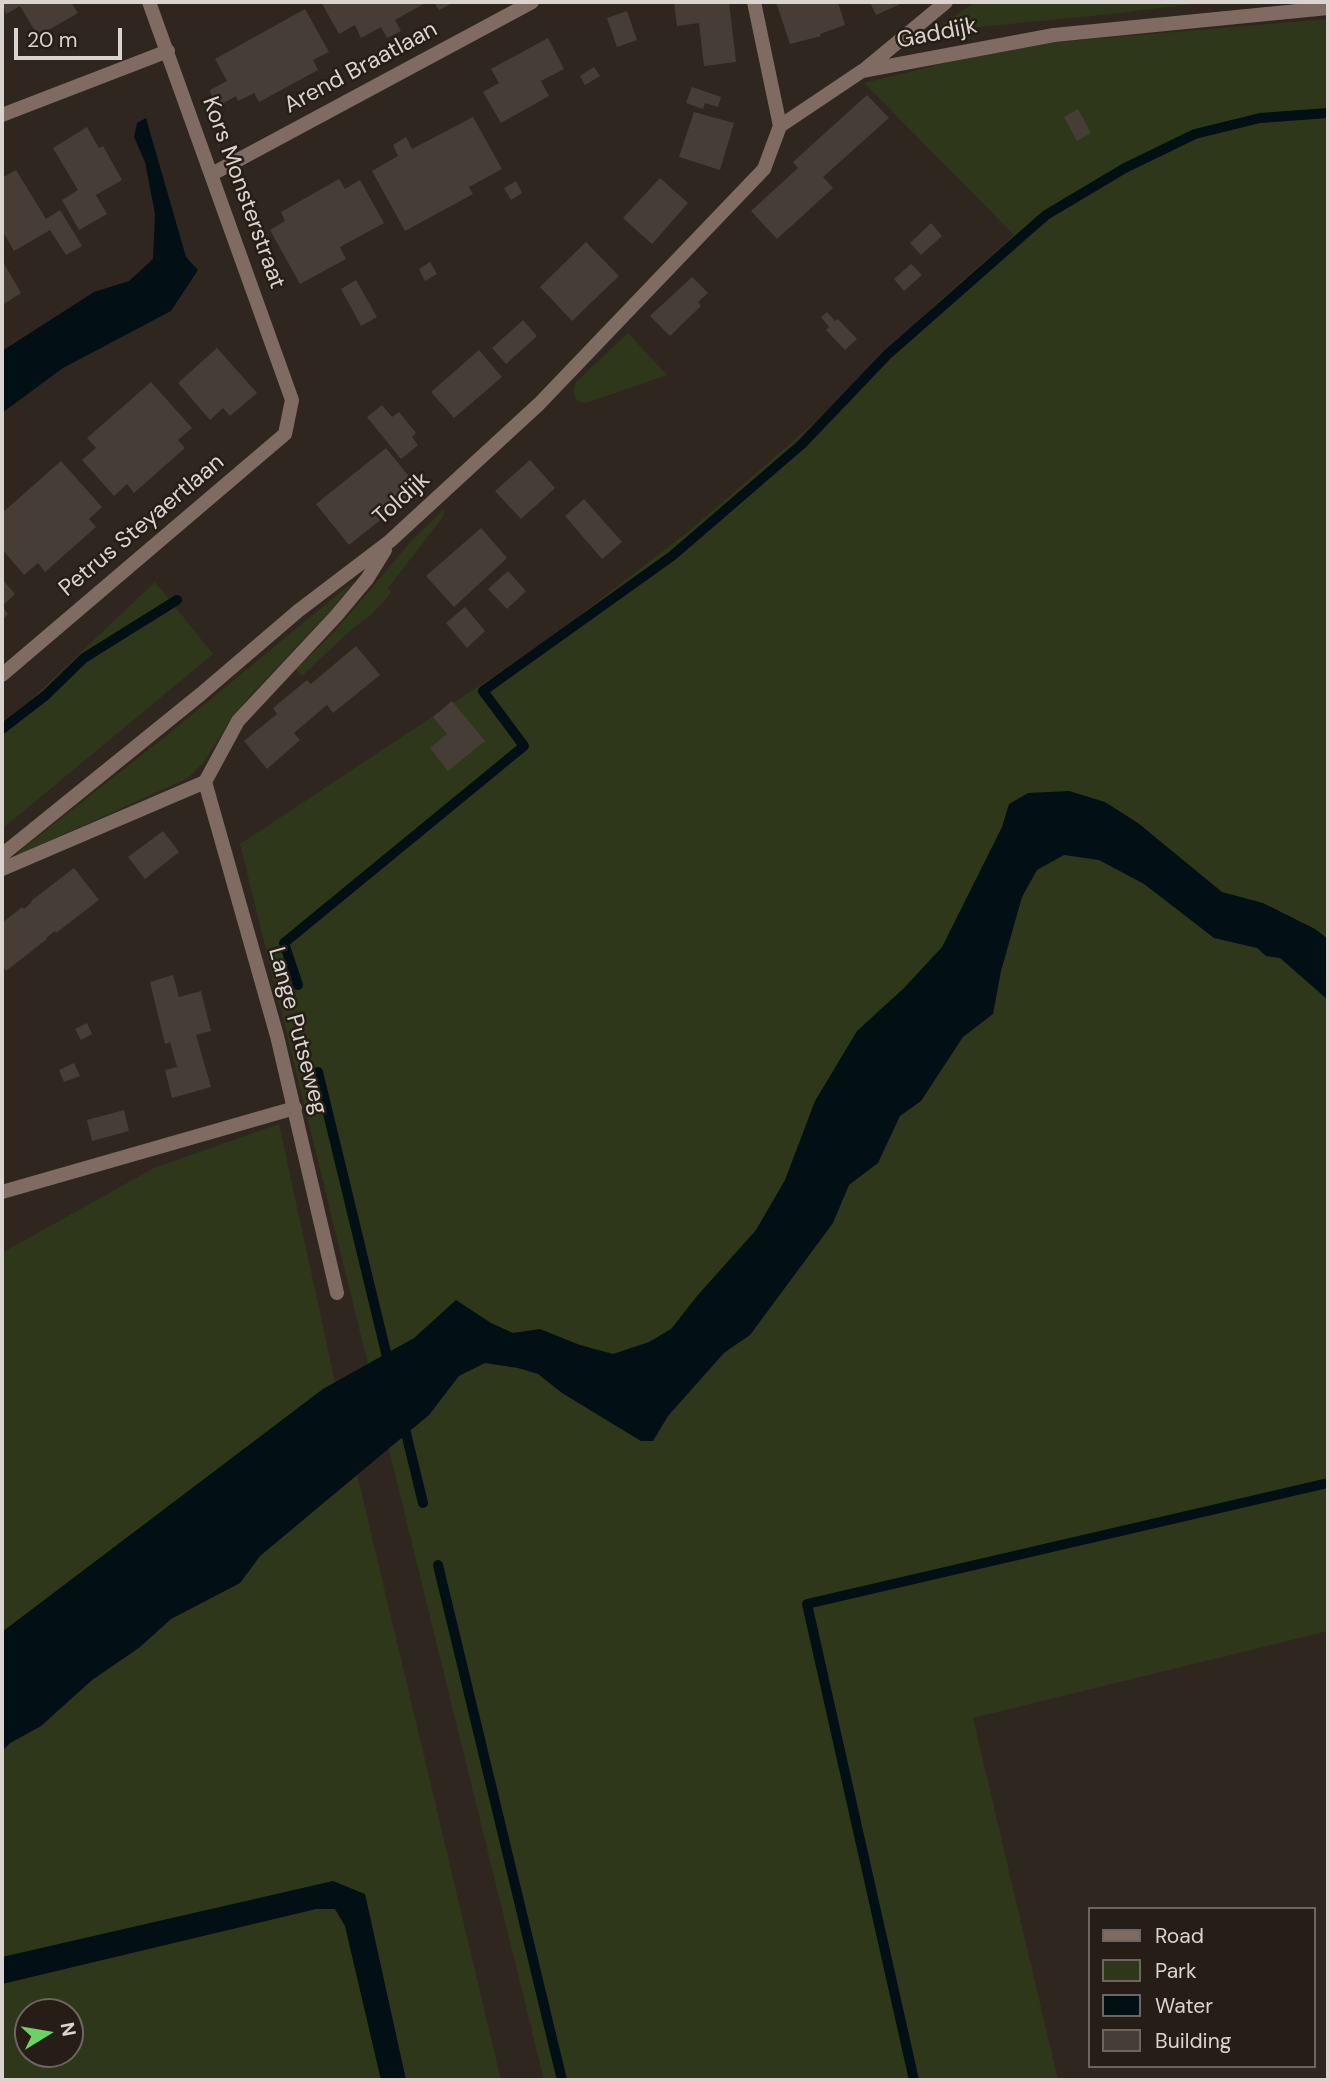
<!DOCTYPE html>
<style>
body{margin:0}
#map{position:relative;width:1330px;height:2082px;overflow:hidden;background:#2f271f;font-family:"DM Sans",sans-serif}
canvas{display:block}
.frame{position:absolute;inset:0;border:4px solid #d9d4cf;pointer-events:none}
.legend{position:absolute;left:1088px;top:1907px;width:228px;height:161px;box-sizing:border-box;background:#251d16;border:2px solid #6d6660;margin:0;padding:9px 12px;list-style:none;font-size:21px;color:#d9d4cf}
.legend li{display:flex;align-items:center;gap:14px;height:35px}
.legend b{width:35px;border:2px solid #6d6660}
.north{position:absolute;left:14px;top:1998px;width:70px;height:70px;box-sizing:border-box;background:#251d16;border:2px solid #6d6660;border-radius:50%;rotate:79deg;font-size:19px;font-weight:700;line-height:28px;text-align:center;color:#d9d4cf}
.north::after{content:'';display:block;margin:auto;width:24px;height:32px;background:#6ad363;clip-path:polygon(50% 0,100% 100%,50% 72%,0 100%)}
.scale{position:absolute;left:14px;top:28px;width:108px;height:32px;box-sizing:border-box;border:4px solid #d9d4cf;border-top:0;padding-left:9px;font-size:21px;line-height:24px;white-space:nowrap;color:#d9d4cf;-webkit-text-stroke:5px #251d16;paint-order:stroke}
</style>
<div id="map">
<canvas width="1330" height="2082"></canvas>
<div class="frame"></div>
<ul class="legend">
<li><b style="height:9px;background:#806b63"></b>Road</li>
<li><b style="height:19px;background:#2e3719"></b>Park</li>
<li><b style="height:19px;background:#021016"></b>Water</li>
<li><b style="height:19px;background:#463e36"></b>Building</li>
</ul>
<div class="north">N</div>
<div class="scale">20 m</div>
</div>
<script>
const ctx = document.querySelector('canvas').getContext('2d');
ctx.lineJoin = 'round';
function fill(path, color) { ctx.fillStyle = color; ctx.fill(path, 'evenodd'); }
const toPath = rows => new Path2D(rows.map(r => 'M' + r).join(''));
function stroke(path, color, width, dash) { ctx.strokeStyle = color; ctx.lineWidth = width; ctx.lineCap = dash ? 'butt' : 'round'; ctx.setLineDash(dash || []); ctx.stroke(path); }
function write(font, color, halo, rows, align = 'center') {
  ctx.font = font + ' "DM Sans",sans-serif'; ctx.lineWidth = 5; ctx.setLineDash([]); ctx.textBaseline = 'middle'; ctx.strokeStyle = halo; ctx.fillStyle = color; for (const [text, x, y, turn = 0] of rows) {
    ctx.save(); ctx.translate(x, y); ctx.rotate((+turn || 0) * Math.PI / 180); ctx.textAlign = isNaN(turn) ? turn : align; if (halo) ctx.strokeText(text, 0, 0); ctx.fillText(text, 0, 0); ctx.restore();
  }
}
fill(toPath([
 [975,2,1209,2,1111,14,949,30,924,37],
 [1328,19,1328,1631,973,1718,1058,2080,544,2080,240,844,541,645,689,531,814,423,938,302,1014,235,864,83,949,62,1055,42],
 [628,333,667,375,586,403,577,401,573,390,576,382],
 [444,509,443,517,388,588,391,593,372,614,352,629,302,676,296,669,336,630,413,539],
 [354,581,332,609,250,696,229,722,204,762,188,778,18,855,18,852,166,736],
 [155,582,213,654,2,829,2,727],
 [279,1124,335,1382,323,1389,2,1632,2,1253,154,1168],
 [357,1474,501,2080,406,2080,365,1894,2,1957,2,1751,10,1743,41,1726,92,1680,140,1647,171,1619,240,1583,260,1556],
 [316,1909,335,1909,345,1925,381,2080,2,2080,2,1984],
 [28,2012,70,2012,70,2054,28,2054]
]), '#2e3719');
fill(toPath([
 [146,118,186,257,198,270,171,311,63,368,2,413,2,351,94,292,129,281,153,259,155,214,145,162,134,137,137,123],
 [1069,791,1105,802,1138,823,1222,892,1263,903,1315,929,1328,939,1328,1000,1280,958,1266,956,1257,948,1214,938,1144,884,1099,860,1064,855,1037,870,1022,897,1001,971,993,1014,963,1037,921,1101,900,1116,878,1163,849,1185,833,1223,750,1335,724,1353,668,1416,653,1441,641,1441,562,1393,538,1374,518,1368,485,1363,459,1376,429,1415,260,1556,240,1583,171,1619,140,1647,92,1680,41,1726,10,1743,2,1751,2,1632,323,1389,414,1338,456,1300,491,1323,513,1333,540,1329,580,1345,613,1354,649,1342,671,1329,697,1296,756,1230,785,1180,815,1101,857,1031,904,988,942,947,1002,827,1009,804,1028,793],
 [333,1881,365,1894,406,2080,381,2080,345,1926,335,1909,316,1909,2,1984,2,1957]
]), '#021016');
stroke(toPath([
 [2,729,46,695,84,658,177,600],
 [298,985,284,943,524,746,483,691,672,556,802,444,887,355,1046,215,1125,168,1195,134,1260,118,1328,113],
 [318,1072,389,1365],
 [403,1421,423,1503],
 [438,1565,562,2080],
 [914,2080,807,1604,1328,1483]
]), '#021016', 10);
fill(toPath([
 [2,2,71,2,78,13,38,36,20,6,6,14],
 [321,2,427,2,395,20,401,31,387,38,381,27,361,38,355,25,339,34],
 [434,2,454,2,439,10],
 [674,2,729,2,736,62,704,66,699,23,677,26],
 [776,2,838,2,845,25,820,34,821,36,790,44],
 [870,2,905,2,876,15],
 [305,9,329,52,313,60,318,70,259,102,254,93,238,101,236,96,215,108,210,90,227,81,215,59],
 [627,11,637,40,617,47,607,18],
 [548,38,564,69,541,81,549,96,501,123,483,92,499,83,491,69],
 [594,67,600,76,585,85,580,76],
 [692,87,721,97,718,107,705,103,703,109,686,103],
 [867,95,889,118,823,177,833,188,777,239,751,211,798,168,793,162],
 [1078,109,1091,133,1077,141,1064,117],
 [694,112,734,123,720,170,679,157],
 [473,117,502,169,469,187,473,194,405,231,372,171,398,156,393,145,406,137,412,149],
 [87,127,99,148,103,146,122,180,96,195,107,214,79,230,62,200,78,190,53,148],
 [16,170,46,219,60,210,82,246,66,255,50,230,14,251,2,230,2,178],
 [660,178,688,203,652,244,623,218],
 [339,179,345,189,360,180,384,223,340,247,346,259,300,284,270,230,285,221,281,212],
 [516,181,522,193,511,200,504,188],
 [931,223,942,236,921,255,910,243],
 [586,242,619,276,572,321,540,287],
 [2,260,21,293,2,305],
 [430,262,437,274,425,281,419,269],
 [911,264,922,275,904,291,894,279],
 [692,277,708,293,698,302,701,306,670,336,650,316],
 [356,280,377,317,361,326,341,289],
 [827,312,835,321,838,319,857,339,845,350,826,330,829,327,821,317],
 [523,320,537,336,506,364,492,348],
 [217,348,257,393,230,416,223,408,210,420,178,383],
 [479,350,502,377,454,418,431,392],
 [151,382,192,428,178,440,185,448,160,470,134,493,127,484,114,496,82,460,96,448,87,438],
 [382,405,392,417,399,412,416,433,412,437,418,445,401,459,367,417],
 [386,448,419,489,349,545,316,504],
 [530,460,555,488,521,519,495,491],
 [61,461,102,507,89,519,96,527,45,572,38,563,24,575,2,549,2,513],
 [584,499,622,542,602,559,565,516],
 [481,528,507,558,454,607,426,576],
 [508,571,526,591,507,609,488,589],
 [2,579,15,594,2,606,8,614,2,620],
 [465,607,485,631,467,648,446,623],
 [356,646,380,675,333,713,327,705,294,733,300,740,267,769,244,741,277,714,273,708,307,680,311,684],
 [452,701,485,741,448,771,430,748,447,734,433,717],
 [163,831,179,852,145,879,128,857],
 [74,868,99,900,56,933,55,931,46,938,47,939,6,971,2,965,2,956,4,954,2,951,2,923,22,907,24,909,32,902,31,901],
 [173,975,179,997,201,991,211,1031,196,1035,211,1087,172,1098,165,1070,177,1067,170,1042,165,1044,150,982],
 [87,1023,92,1034,81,1040,75,1029],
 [74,1063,80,1076,64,1082,59,1070],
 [124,1110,129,1131,92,1141,87,1120]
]), '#463e36');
stroke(toPath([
 [2,1192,295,1108]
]), '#806b63', 14);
stroke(toPath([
 [754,2,780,126],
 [864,70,946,2],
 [2,115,168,51],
 [780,126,862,71,1054,35,1328,8],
 [212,174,532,2],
 [2,675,285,434,292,400,149,2],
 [205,782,277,1036,337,1293],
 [2,855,201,694,298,611,390,541,539,404,764,169,780,126],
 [2,869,205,782,238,721,336,616,367,579,385,550]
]), '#806b63', 14);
write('23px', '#d9d4cf', '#251d16', [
 ["Gaddijk",937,34,-11],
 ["Arend Braatlaan",361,68,-28],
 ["Kors Monsterstraat",243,193,70],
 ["Toldijk",402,499,-42],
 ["Petrus Steyaertlaan",142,526,-40],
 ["Lange Putseweg",297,1031,75]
]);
</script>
